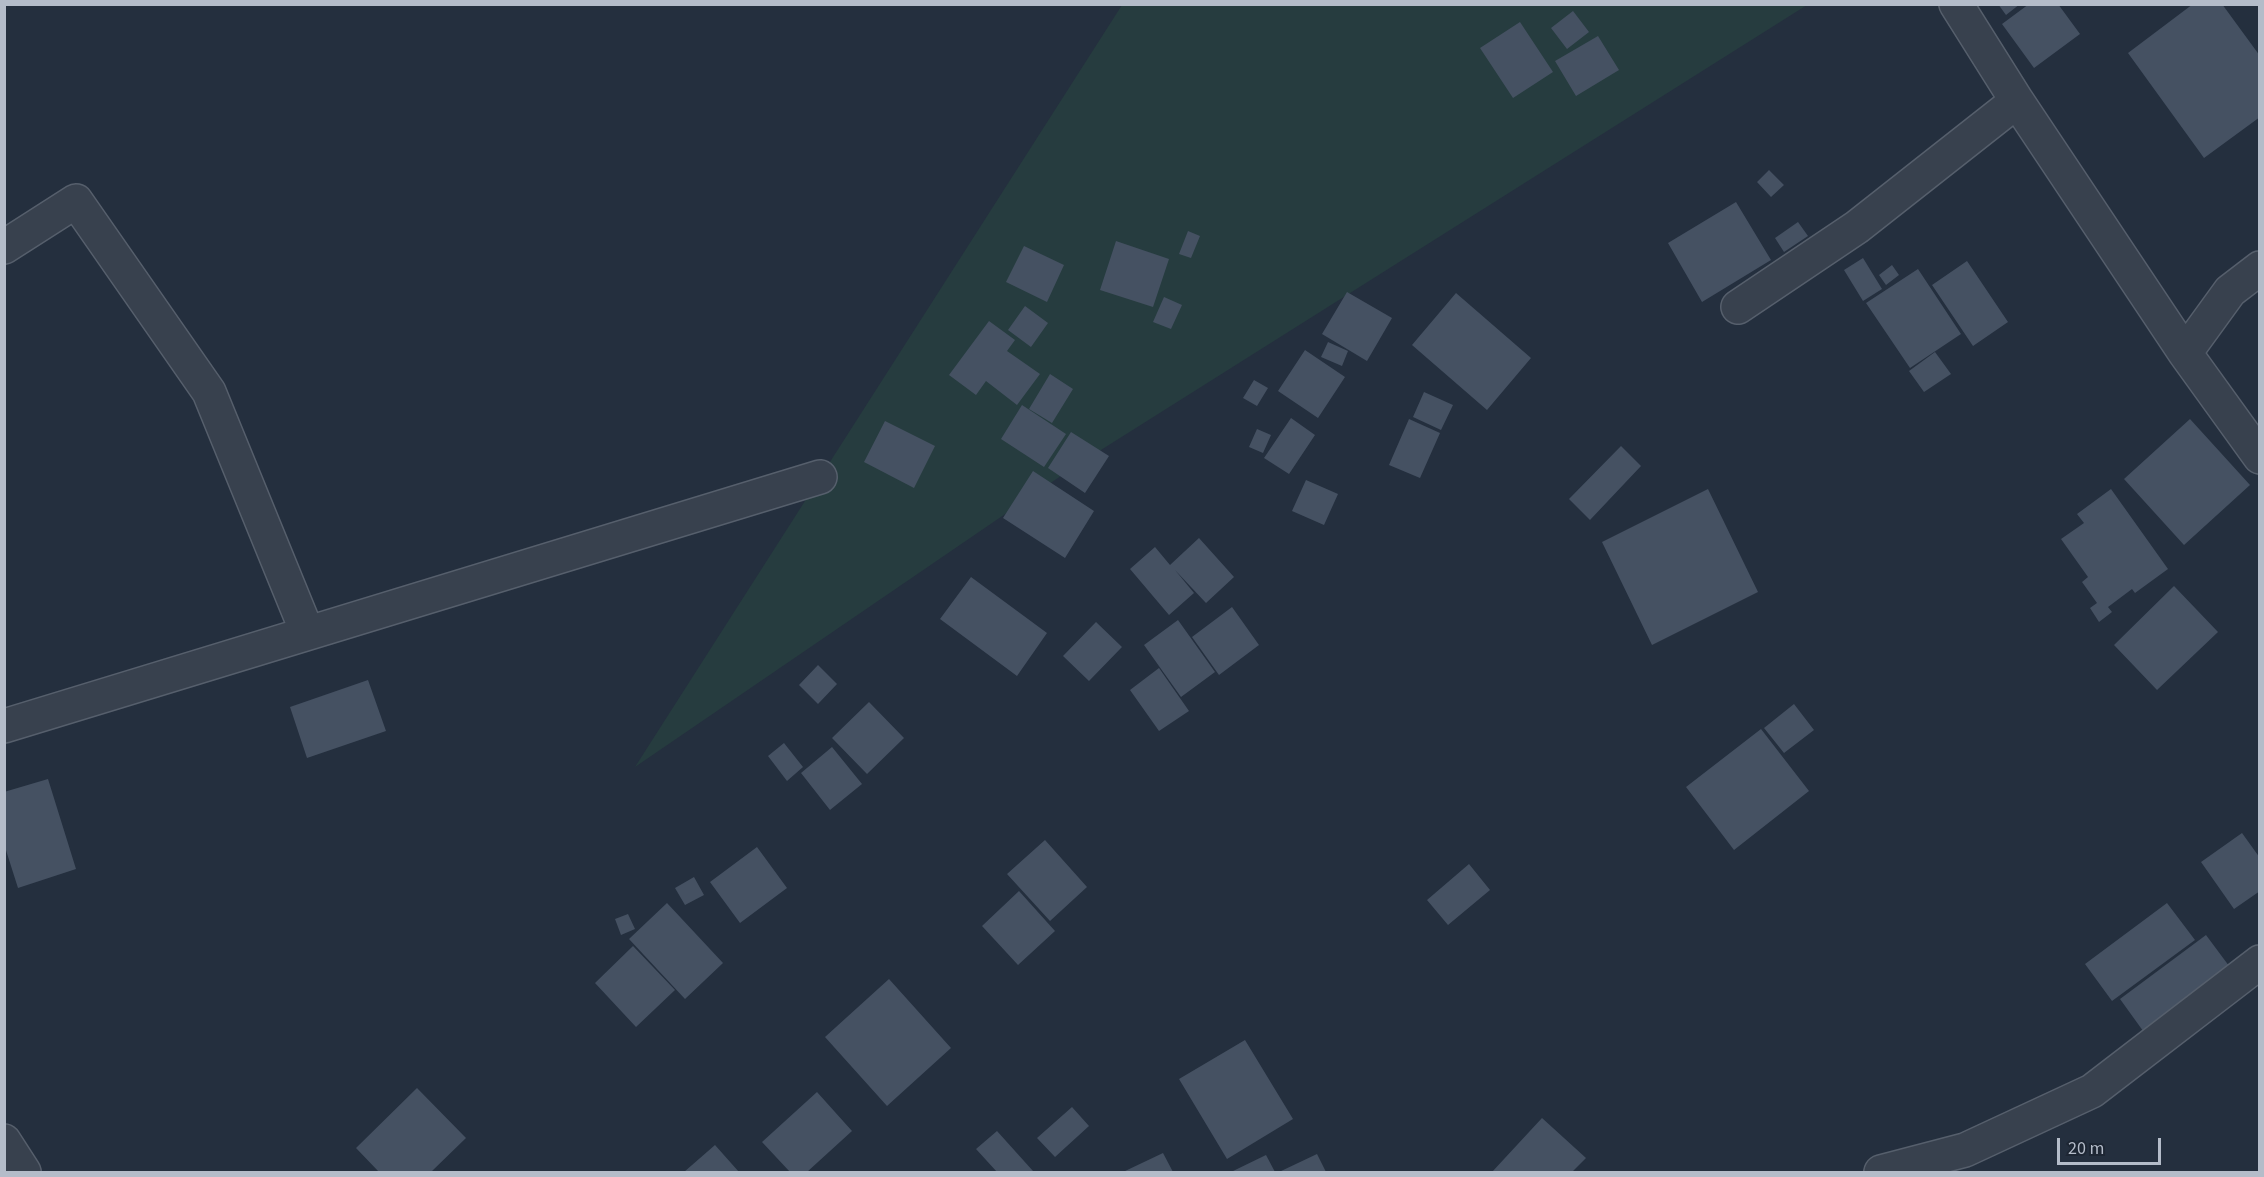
<!DOCTYPE html>
<style>
body{margin:0}
#map{position:relative;width:2264px;height:1177px;overflow:hidden;background:#242f3e;font-family:"Source Sans 3",sans-serif}
canvas{display:block}
.frame{position:absolute;inset:0;border:6px solid #b4bcc9;pointer-events:none}
.scale{position:absolute;left:2057px;top:1138px;width:104px;height:27px;box-sizing:border-box;border:3px solid #b4bcc9;border-top:0;padding-left:8px;font-size:18px;line-height:21px;white-space:nowrap;color:#b4bcc9;-webkit-text-stroke:4px #1d2633;paint-order:stroke}
</style>
<div id="map">
<canvas width="2264" height="1177"></canvas>
<div class="frame"></div>
<div class="scale">20 m</div>
</div>
<script>
const ctx = document.querySelector('canvas').getContext('2d');
ctx.lineJoin = 'round';
function fill(path, color) { ctx.fillStyle = color; ctx.fill(path, 'evenodd'); }
const toPath = rows => new Path2D(rows.map(r => 'M' + r).join(''));
function stroke(path, color, width, dash) { ctx.strokeStyle = color; ctx.lineWidth = width; ctx.lineCap = dash ? 'butt' : 'round'; ctx.setLineDash(dash || []); ctx.stroke(path); }
fill(toPath([
 [1122,5,1807,5,1074,467,635,767]
]), '#263c3f');
fill(toPath([
 [1998,4,2020,4,2006,15],
 [2029,4,2058,4,2080,34,2034,68,2002,24],
 [2193,4,2222,4,2260,56,2260,117,2204,158,2128,53],
 [1573,11,1589,32,1567,49,1551,28],
 [1520,22,1553,72,1513,98,1480,48],
 [1598,36,1619,70,1576,96,1555,61],
 [1769,170,1784,185,1771,197,1757,182],
 [1736,202,1771,260,1702,302,1668,243],
 [1798,222,1808,236,1784,252,1775,238],
 [1188,231,1200,236,1191,258,1179,254],
 [1116,241,1169,259,1153,307,1100,290],
 [1024,246,1064,265,1047,302,1006,282],
 [1863,258,1882,289,1863,301,1844,270],
 [1967,261,2008,322,1973,346,1932,285],
 [1892,265,1899,275,1886,285,1879,275],
 [1918,269,1961,334,1910,368,1866,303],
 [1347,292,1392,318,1367,361,1322,334],
 [1456,293,1531,358,1487,410,1412,345],
 [1164,297,1182,305,1171,329,1153,322],
 [1025,306,1048,323,1031,347,1008,330],
 [989,321,1015,340,1007,351,1040,374,1017,405,986,381,976,395,949,375],
 [1328,342,1348,351,1342,366,1321,357],
 [1305,350,1345,377,1318,418,1278,391],
 [1935,352,1951,374,1924,392,1909,371],
 [1050,374,1073,389,1052,423,1029,409],
 [1254,380,1268,388,1257,406,1243,398],
 [1424,392,1453,405,1441,430,1413,417],
 [1022,405,1066,434,1044,467,1001,439],
 [1291,418,1315,435,1289,474,1264,458],
 [1409,419,1440,433,1420,478,1389,465],
 [2190,419,2250,485,2184,545,2124,479],
 [885,421,935,446,914,488,864,462],
 [1257,429,1271,435,1263,453,1249,447],
 [1071,432,1109,456,1085,493,1048,468],
 [1621,446,1641,466,1590,520,1569,499],
 [1033,471,1094,511,1065,558,1003,518],
 [1306,480,1338,494,1324,525,1292,511],
 [1708,489,1758,592,1652,645,1602,542],
 [2111,489,2168,569,2135,593,2132,589,2108,607,2112,612,2099,622,2090,608,2097,603,2082,582,2088,577,2061,539,2084,523,2077,514],
 [1199,538,1234,577,1206,603,1175,570,1194,593,1169,615,1130,569,1155,547,1170,565],
 [971,577,1047,633,1017,676,940,619],
 [2174,586,2218,632,2157,690,2114,645],
 [1232,607,1259,645,1219,675,1192,637],
 [1178,620,1215,672,1181,697,1144,645],
 [1096,622,1122,647,1089,681,1063,656],
 [818,665,837,684,818,704,799,685],
 [1159,668,1189,711,1159,731,1130,690],
 [368,680,386,731,307,758,290,707],
 [869,702,904,738,867,774,832,738],
 [1794,704,1814,730,1784,753,1764,728],
 [1761,729,1809,791,1734,850,1686,787],
 [784,743,803,767,787,781,768,756],
 [832,747,862,784,830,810,801,773],
 [48,779,76,869,18,888,4,844,4,792],
 [2242,833,2260,858,2260,891,2234,909,2201,862],
 [1045,840,1087,887,1050,921,1007,874],
 [757,847,787,888,740,923,710,882],
 [1469,864,1490,890,1448,925,1427,900],
 [694,877,704,895,685,905,675,888],
 [1019,891,1055,931,1018,965,982,926],
 [667,903,723,963,685,999,629,939],
 [2167,903,2195,940,2112,1001,2085,964],
 [628,914,635,929,621,935,615,919],
 [2206,935,2238,978,2151,1042,2120,999],
 [633,946,675,990,636,1027,595,983],
 [889,979,951,1048,887,1106,825,1037],
 [1245,1040,1293,1119,1227,1159,1179,1079],
 [417,1088,466,1138,431,1172,379,1172,356,1148],
 [817,1092,852,1131,807,1172,790,1172,762,1142],
 [1072,1107,1089,1126,1055,1157,1037,1138],
 [1542,1118,1586,1158,1572,1172,1492,1172],
 [997,1131,1033,1171,1032,1172,997,1172,976,1149],
 [715,1145,739,1172,684,1172],
 [1163,1153,1173,1172,1123,1172],
 [1317,1154,1326,1172,1279,1172],
 [1266,1155,1275,1172,1231,1172]
]), '#455162');
const minor = toPath([
 [1956,4,2017,101,2185,353,2260,457],
 [4,247,76,201,209,392,307,632],
 [1738,307,1857,227,2017,101],
 [2185,353,2230,291,2260,268],
 [4,726,820,477],
 [4,1141,24,1172],
 [1881,1172,1965,1150,2092,1091,2260,962]
]);
stroke(minor, '#565f6c', 36);
stroke(minor, '#38414e', 33);
</script>
